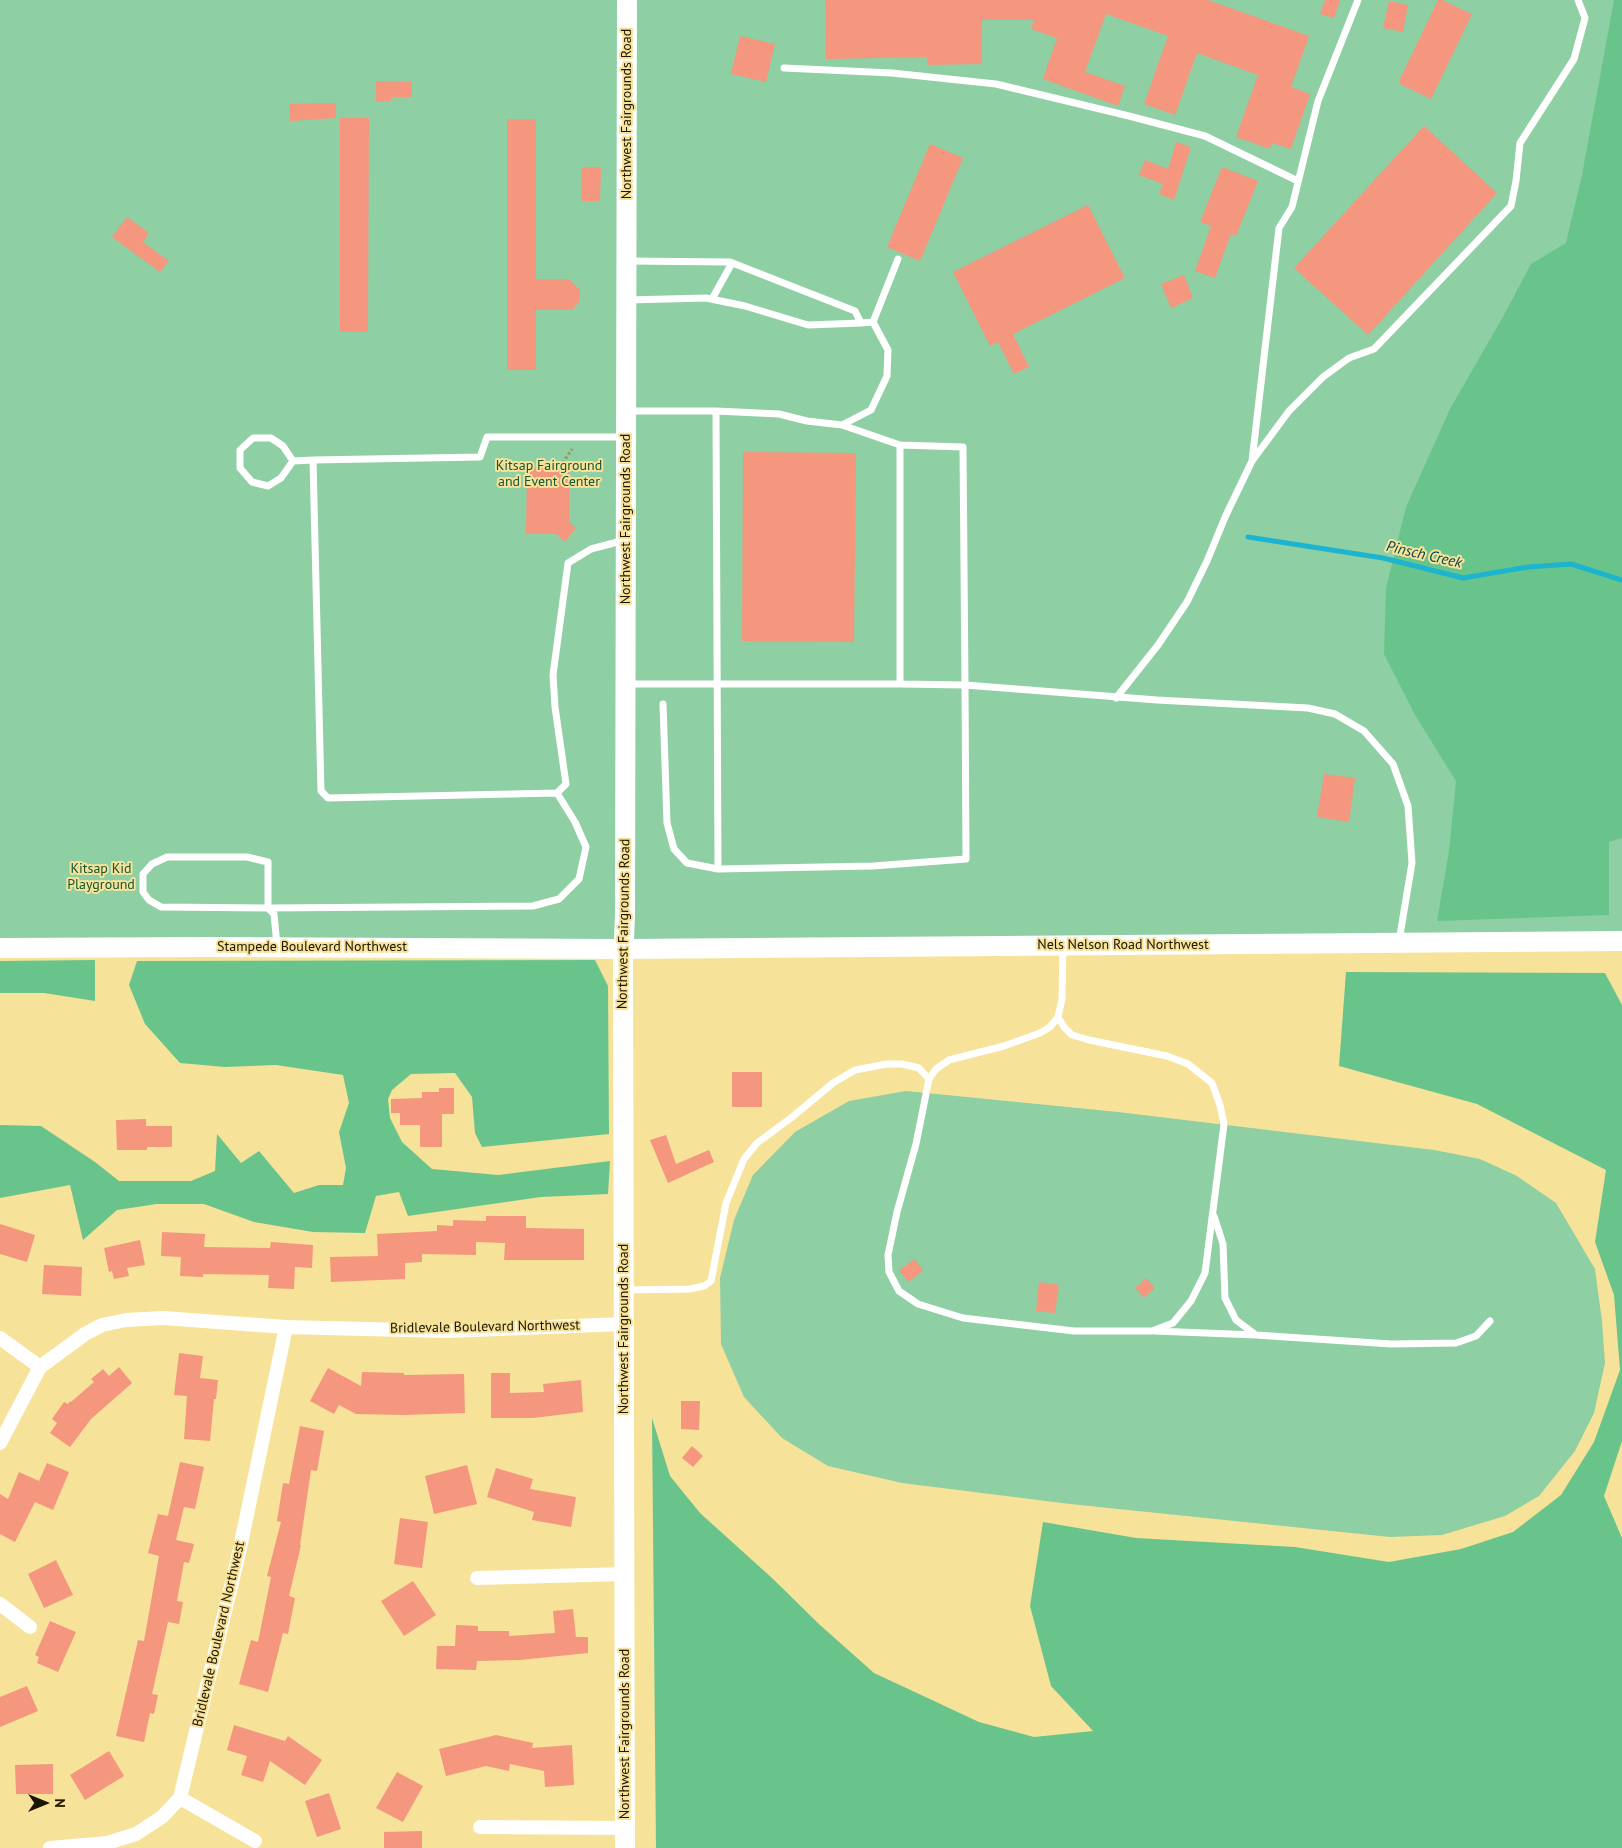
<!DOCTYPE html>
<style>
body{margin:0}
#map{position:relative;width:1622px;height:1848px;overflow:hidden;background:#f6e299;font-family:"PT Sans",sans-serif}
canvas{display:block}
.north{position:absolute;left:20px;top:1778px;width:50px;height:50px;-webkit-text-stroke:4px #f6e299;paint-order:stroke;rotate:90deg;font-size:14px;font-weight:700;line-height:20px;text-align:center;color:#1c1500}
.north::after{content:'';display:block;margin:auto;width:18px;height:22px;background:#1c1500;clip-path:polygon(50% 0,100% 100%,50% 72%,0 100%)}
</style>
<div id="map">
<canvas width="1622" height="1848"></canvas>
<div class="north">N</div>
</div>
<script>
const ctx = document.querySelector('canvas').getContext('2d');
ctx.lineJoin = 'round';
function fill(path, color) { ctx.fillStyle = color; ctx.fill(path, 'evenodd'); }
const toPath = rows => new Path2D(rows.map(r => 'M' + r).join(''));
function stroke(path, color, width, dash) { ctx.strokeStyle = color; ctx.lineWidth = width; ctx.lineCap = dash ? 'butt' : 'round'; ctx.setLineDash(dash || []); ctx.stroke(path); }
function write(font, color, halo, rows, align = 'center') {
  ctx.font = font + ' "PT Sans",sans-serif'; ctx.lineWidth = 4; ctx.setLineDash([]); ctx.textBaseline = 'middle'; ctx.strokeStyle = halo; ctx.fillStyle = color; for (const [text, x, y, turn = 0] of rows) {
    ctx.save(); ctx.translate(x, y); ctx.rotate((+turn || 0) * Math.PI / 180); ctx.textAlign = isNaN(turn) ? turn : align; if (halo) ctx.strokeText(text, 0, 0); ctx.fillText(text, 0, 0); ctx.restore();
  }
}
fill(toPath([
 [0,0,1622,0,1622,941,0,948],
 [906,1091,1118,1112,1434,1150,1480,1159,1517,1176,1556,1203,1595,1269,1602,1321,1605,1363,1594,1413,1575,1451,1539,1496,1505,1516,1442,1535,1390,1537,1070,1504,902,1483,828,1466,782,1438,744,1397,721,1344,720,1278,734,1220,753,1175,795,1132,849,1101]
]), '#8ecfa4');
fill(toPath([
 [1614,0,1622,0,1622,838,1609,842,1609,915,1437,921,1449,851,1456,781,1415,715,1384,654,1386,588,1406,507,1450,409,1504,315,1531,264,1566,243,1582,175],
 [95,960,95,1001,44,993,0,993,0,961],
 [595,960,608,986,609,1134,482,1147,475,1133,472,1097,455,1073,411,1074,392,1090,388,1099,390,1118,402,1142,432,1169,498,1175,610,1161,608,1194,541,1197,408,1216,399,1192,376,1196,365,1233,313,1232,254,1222,204,1204,157,1204,117,1210,83,1240,70,1185,0,1198,0,1125,41,1126,95,1162,119,1181,191,1181,215,1171,217,1134,241,1163,259,1151,294,1193,319,1185,343,1185,346,1168,339,1132,349,1103,343,1075,276,1065,225,1067,180,1063,145,1024,129,985,137,961],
 [1346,972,1605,973,1622,1005,1622,1441,1604,1496,1622,1538,1622,1848,656,1848,652,1418,670,1476,700,1513,772,1578,820,1625,874,1673,979,1722,1034,1737,1093,1731,1051,1686,1030,1606,1043,1522,1136,1538,1295,1547,1389,1562,1461,1549,1513,1532,1561,1495,1594,1442,1620,1370,1614,1295,1595,1242,1606,1170,1477,1104,1339,1066]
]), '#69c48c');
stroke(toPath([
 [1248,537,1383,558,1463,578,1528,567,1571,564,1622,580]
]), '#1db4d0', 5);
fill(toPath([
 [825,0,1208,0,1309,36,1291,87,1310,94,1291,149,1272,143,1270,149,1236,137,1258,75,1197,53,1175,115,1144,104,1168,36,1106,14,1085,72,1125,86,1118,106,1043,79,1057,38,1031,29,1034,20,982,20,982,64,927,65,927,57,826,59],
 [1325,0,1340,0,1334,18,1320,14],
 [1438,0,1442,0,1472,14,1431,99,1400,84,1400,79],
 [1389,1,1408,5,1403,32,1383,28],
 [740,36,775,44,766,82,731,74],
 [376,81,412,82,412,97,391,97,391,101,376,102],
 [321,103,336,103,336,118,290,121,289,104],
 [340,118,369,118,368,332,340,332],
 [507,119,536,119,536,279,569,279,580,290,580,301,572,310,536,310,536,370,507,370],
 [1424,126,1497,193,1368,335,1294,268],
 [1176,142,1191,147,1174,200,1159,194,1163,184,1139,175,1145,160,1168,169],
 [930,144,963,158,920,261,887,247],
 [582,167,601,167,600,201,581,201],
 [1222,167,1258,181,1236,236,1231,234,1215,278,1195,271,1211,226,1200,222],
 [1088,205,1125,278,1013,334,1029,367,1014,374,998,342,990,346,953,272],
 [127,217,149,233,143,242,169,261,160,272,112,237],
 [1184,275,1193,298,1171,308,1161,284],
 [743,452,856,453,854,642,742,641],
 [527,467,569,467,569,522,576,528,565,542,556,534,526,534],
 [1324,774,1355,778,1349,822,1317,817],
 [732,1072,762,1072,762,1107,732,1107],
 [439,1088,454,1088,454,1114,442,1114,442,1147,420,1147,420,1125,400,1125,400,1113,391,1113,391,1099,422,1098,422,1092,439,1092],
 [146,1119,146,1126,172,1126,172,1147,147,1147,147,1150,117,1150,116,1120],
 [666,1135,676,1164,709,1150,714,1162,668,1183,650,1140],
 [486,1216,526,1216,526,1228,584,1229,584,1260,504,1260,505,1243,476,1242,476,1255,422,1254,422,1262,405,1263,405,1279,331,1282,330,1257,378,1256,377,1234,437,1231,437,1225,453,1226,453,1220,486,1221],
 [0,1224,35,1235,27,1262,0,1254],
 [162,1232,205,1234,204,1247,270,1248,271,1242,313,1245,312,1268,295,1267,294,1289,268,1288,269,1275,203,1274,203,1277,180,1276,181,1257,161,1256],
 [140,1240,145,1265,127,1268,129,1276,114,1279,112,1271,109,1272,104,1248],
 [915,1259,923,1271,908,1282,899,1270],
 [44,1265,82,1267,81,1296,42,1294],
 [1146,1278,1155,1288,1144,1298,1135,1288],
 [1039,1282,1059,1285,1055,1313,1036,1311],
 [179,1353,203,1356,200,1378,218,1380,216,1399,214,1399,210,1441,184,1439,187,1396,174,1395],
 [119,1367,132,1383,91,1419,70,1447,50,1433,57,1423,52,1419,64,1402,68,1404,70,1401,71,1402,94,1382,91,1379,103,1369,109,1376],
 [328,1368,361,1386,362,1372,404,1373,404,1375,464,1374,465,1413,404,1415,356,1414,339,1405,334,1414,310,1401],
 [491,1373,510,1373,510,1393,544,1392,543,1384,581,1380,583,1412,533,1418,491,1418],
 [681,1401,700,1401,699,1430,681,1429],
 [300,1426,324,1431,317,1471,311,1470,300,1545,301,1545,289,1596,295,1598,288,1634,283,1633,268,1692,239,1684,251,1640,258,1642,271,1577,267,1576,281,1522,277,1521,283,1483,289,1484],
 [692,1446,703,1456,693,1467,682,1458],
 [180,1462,204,1467,195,1509,184,1507,176,1540,194,1544,189,1563,184,1562,177,1601,183,1602,179,1624,168,1622,152,1694,158,1695,154,1714,150,1713,144,1742,116,1736,138,1640,144,1641,159,1556,148,1553,158,1514,168,1516],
 [47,1463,69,1472,53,1510,35,1502,15,1542,0,1534,0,1494,8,1499,19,1472,39,1481],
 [467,1465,477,1504,434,1514,425,1476],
 [496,1468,533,1479,530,1489,576,1497,571,1527,532,1520,534,1512,487,1497],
 [400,1518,428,1522,422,1568,394,1564],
 [56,1560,73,1595,44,1608,28,1574],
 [413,1581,436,1615,404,1636,381,1601],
 [573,1609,576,1637,588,1637,588,1653,520,1660,477,1661,476,1670,436,1669,437,1646,455,1646,456,1625,478,1626,478,1631,509,1631,509,1636,555,1633,553,1611],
 [50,1621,76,1632,58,1672,37,1663,39,1657,35,1655],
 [27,1686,38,1711,0,1727,0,1697],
 [234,1725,285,1741,288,1736,322,1760,305,1785,270,1761,263,1782,241,1775,247,1756,227,1750],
 [496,1735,533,1743,532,1748,572,1745,574,1785,545,1787,544,1771,510,1764,509,1771,486,1766,446,1776,439,1749],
 [109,1751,124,1776,85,1800,70,1775],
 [53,1764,53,1794,16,1794,15,1765],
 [397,1772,423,1786,403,1822,376,1808],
 [329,1793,341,1829,317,1837,305,1801],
 [422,1831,422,1848,384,1848,384,1832]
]), '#f5967e');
stroke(toPath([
 [560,467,572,449]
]), '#a1925d', 3, [2.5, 2.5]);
stroke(toPath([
 [784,68,892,73,996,84,1129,116,1205,136,1298,181],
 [712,299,732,263],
 [627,300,706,298,745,306,808,325,861,323,855,311,730,262,628,261],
 [861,323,873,322,898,259],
 [627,411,716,411,718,869],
 [716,411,779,414,807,421,842,425,871,410,887,376,888,350,873,322],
 [842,425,900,445,963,447,965,685,1157,700,1308,708,1335,714,1364,731,1393,764,1408,806,1412,863,1399,941],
 [900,445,900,684],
 [293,461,281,478,268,486,252,482,240,468,240,450,253,438,271,438,283,446,293,461,313,460],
 [1252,461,1279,228,1292,207,1318,101,1358,0],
 [628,684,900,684,965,685,966,859,873,866,718,869,687,863,674,849,667,823,663,704],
 [1116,698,1158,645,1187,602,1207,561,1226,515,1252,461,1289,411,1323,377,1349,358,1374,349,1511,206,1516,181,1520,143,1574,59,1585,18,1578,0],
 [557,793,328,798,321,791,313,460,480,457,487,437,626,437],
 [277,946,274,914,268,908,161,907,149,900,143,892,143,874,152,864,167,857,247,857,268,862,268,908,533,906,559,899,579,879,586,847,575,822,557,793,566,784,555,707,553,675,568,563,591,549,625,540],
 [1058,1017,1064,1027,1072,1035,1089,1040,1167,1056,1188,1064,1212,1083,1220,1105,1224,1124,1205,1273,1191,1301,1173,1323,1152,1331,1074,1331,963,1318,918,1304,899,1291,889,1272,888,1255,897,1212,916,1144,929,1079,936,1069,949,1060,1004,1046,1040,1033,1050,1027,1058,1017,1062,999,1063,948],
 [1214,1216,1223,1244,1225,1298,1236,1320,1256,1335,1391,1344,1456,1343,1476,1336,1490,1321],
 [624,1290,690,1289,704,1286,711,1281,726,1203,744,1159,757,1143,791,1118,833,1083,855,1070,887,1064,902,1064,919,1068,929,1079],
 [1155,1331,1256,1335]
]), '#fff', 7);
stroke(toPath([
 [0,1338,40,1367],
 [0,1443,40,1367,85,1334,102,1325,126,1320,163,1318,286,1327,447,1331,624,1324],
 [477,1578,625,1574],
 [0,1604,30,1627],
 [180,1798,255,1841],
 [480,1827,625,1828],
 [50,1848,107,1843,136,1834,162,1817,180,1798,239,1553,286,1327]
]), '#fff', 14);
stroke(toPath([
 [0,948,206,947,624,949,1622,941],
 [625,1848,623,963,625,916,627,0]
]), '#fff', 20);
write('14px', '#1c1500', '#f6e299', [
 ["Northwest Fairgrounds Road",627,114,-90],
 ["Northwest Fairgrounds Road",626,519,-90],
 ["Northwest Fairgrounds Road",624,924,-89],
 ["Nels Nelson Road Northwest",1123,945],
 ["Stampede Boulevard Northwest",312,947],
 ["Bridlevale Boulevard Northwest",485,1327,-1],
 ["Northwest Fairgrounds Road",624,1329,-90],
 ["Bridlevale Boulevard Northwest",219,1634,-77],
 ["Northwest Fairgrounds Road",625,1734,-90]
]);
write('14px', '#125632', '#f6e299', [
 ["Kitsap Fairground",549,466],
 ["and Event Center",549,482],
 ["Kitsap Kid",101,869],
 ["Playground",101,885]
]);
write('italic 15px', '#04434f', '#f6e299', [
 ["Pinsch Creek",1424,555,13]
]);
</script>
